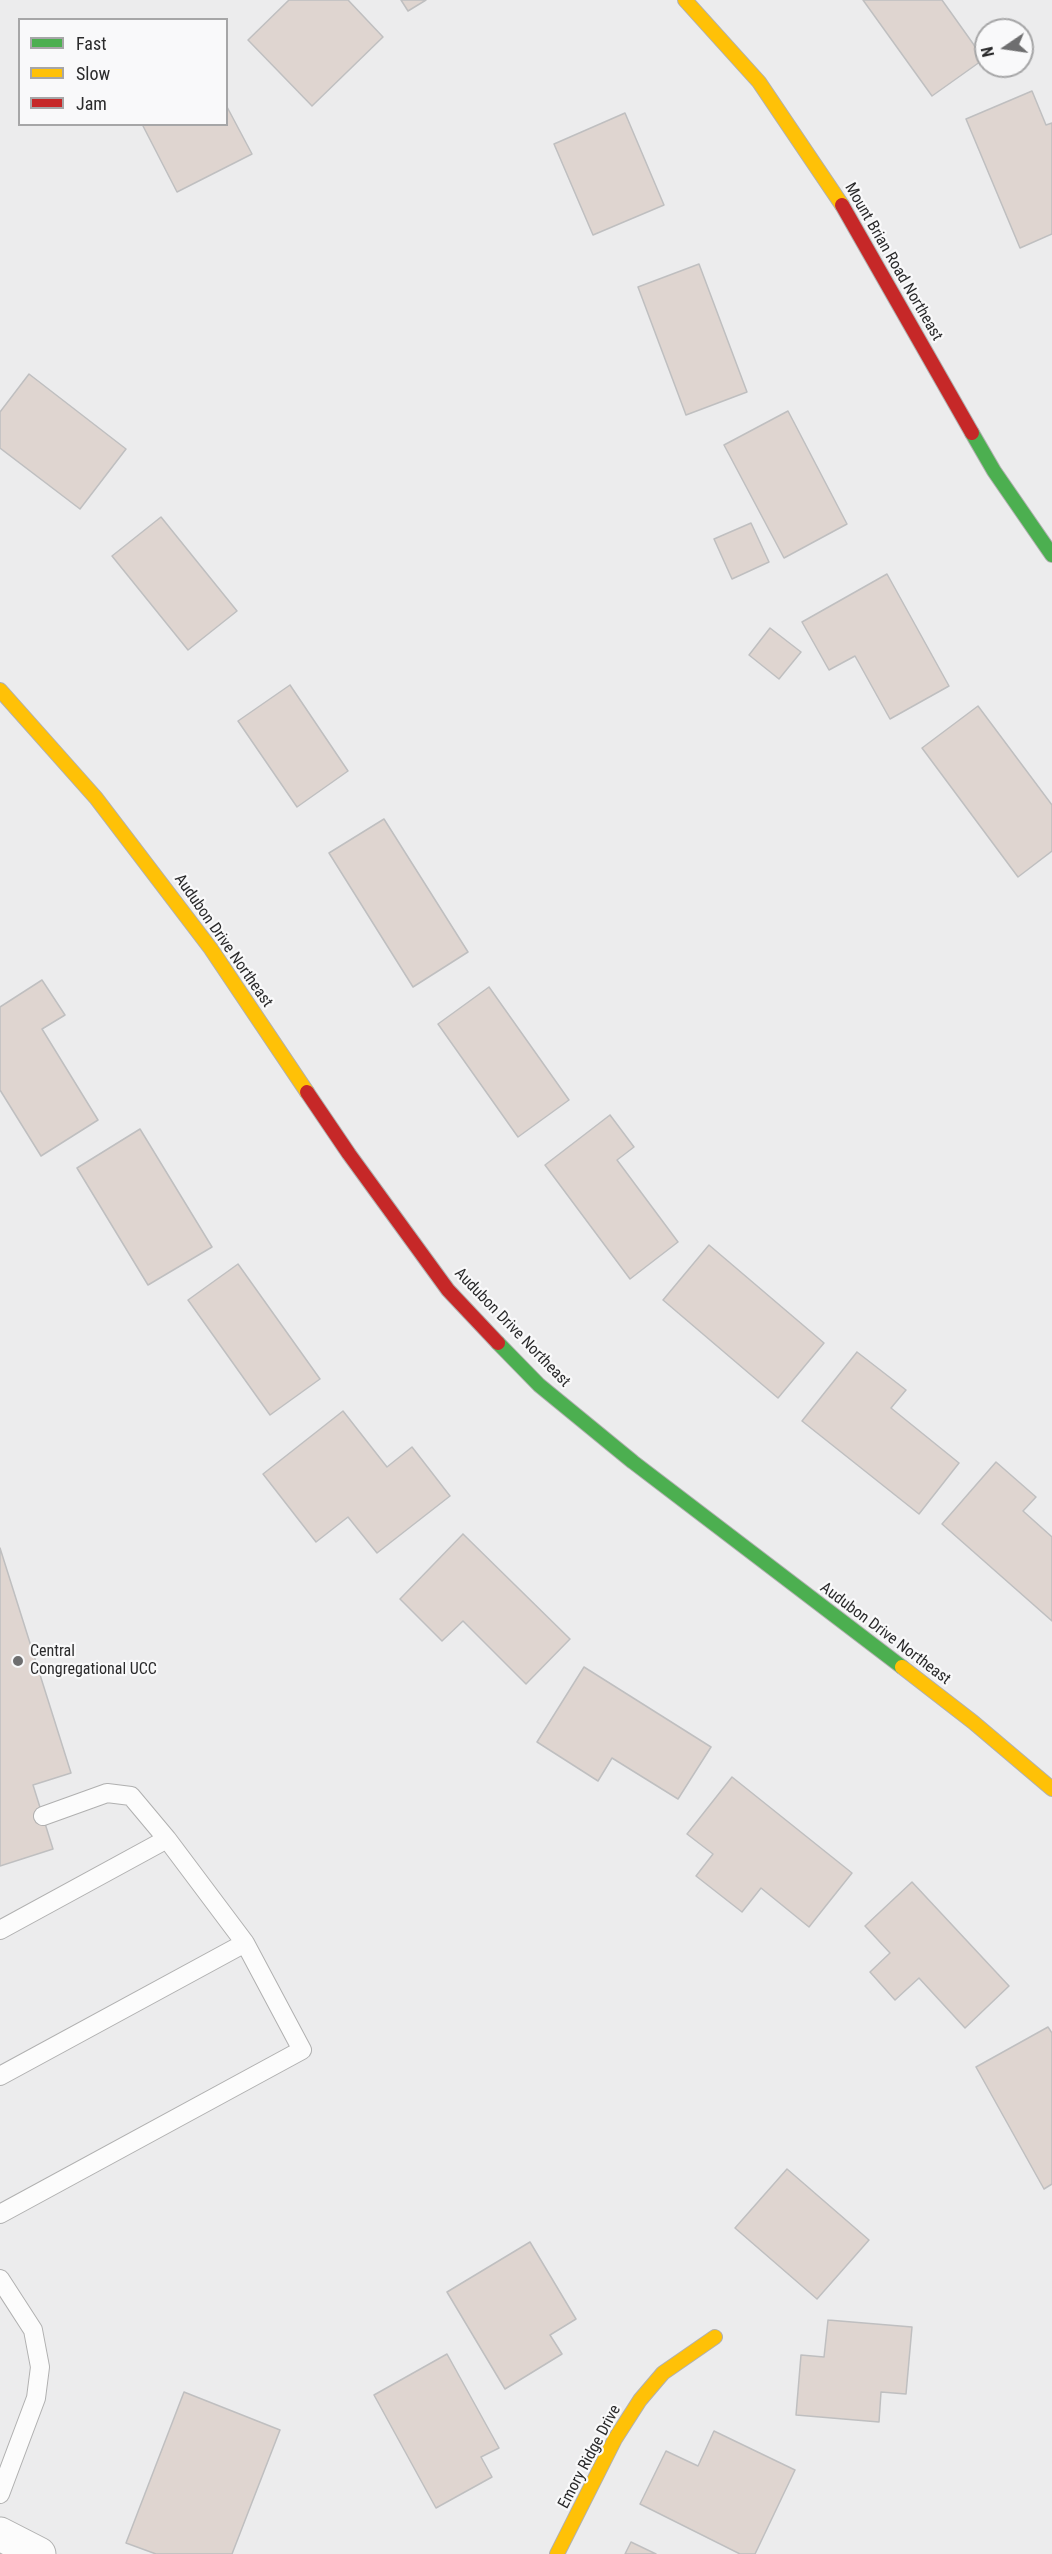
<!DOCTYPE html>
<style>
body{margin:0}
#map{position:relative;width:1052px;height:2554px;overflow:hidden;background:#ececed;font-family:"Roboto Condensed",sans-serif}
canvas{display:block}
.legend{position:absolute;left:18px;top:18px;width:210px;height:108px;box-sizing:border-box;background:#f9f9fa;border:2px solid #a6a6a7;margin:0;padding:8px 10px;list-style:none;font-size:18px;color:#2a2a2b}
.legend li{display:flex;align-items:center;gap:12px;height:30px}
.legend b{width:30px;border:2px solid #a6a6a7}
.north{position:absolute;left:974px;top:18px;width:60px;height:60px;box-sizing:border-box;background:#f9f9fa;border:2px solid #a6a6a7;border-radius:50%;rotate:257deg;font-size:16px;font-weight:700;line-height:24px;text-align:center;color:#2a2a2b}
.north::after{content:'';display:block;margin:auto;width:21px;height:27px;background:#6e6e6f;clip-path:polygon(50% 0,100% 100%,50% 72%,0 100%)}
</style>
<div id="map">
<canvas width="1052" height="2554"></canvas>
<ul class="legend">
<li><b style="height:8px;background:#4caf50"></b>Fast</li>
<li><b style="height:8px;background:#ffc107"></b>Slow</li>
<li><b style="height:8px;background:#c62828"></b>Jam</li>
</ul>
<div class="north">N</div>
</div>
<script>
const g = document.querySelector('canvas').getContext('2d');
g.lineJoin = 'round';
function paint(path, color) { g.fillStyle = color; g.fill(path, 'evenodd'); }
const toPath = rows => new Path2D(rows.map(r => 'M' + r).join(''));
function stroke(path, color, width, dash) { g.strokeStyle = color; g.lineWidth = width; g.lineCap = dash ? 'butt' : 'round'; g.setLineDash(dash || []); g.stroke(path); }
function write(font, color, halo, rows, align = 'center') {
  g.font = font + ' "Roboto Condensed",sans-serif'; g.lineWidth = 4.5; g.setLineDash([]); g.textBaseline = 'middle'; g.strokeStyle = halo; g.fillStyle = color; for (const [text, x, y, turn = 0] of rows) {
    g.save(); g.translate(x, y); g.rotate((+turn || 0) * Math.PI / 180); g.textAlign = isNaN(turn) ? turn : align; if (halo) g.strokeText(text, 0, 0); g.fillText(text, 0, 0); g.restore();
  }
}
const building = toPath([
 [289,0,348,0,383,37,312,106,248,40,289,0],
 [401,0,426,0,408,11,401,0],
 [863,0,942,0,984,59,932,96,863,0],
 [1032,91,1046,125,1052,123,1052,234,1020,248,966,119,1032,91],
 [226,105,252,154,177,192,142,124,226,124,226,105],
 [625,113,664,205,593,235,554,144,625,113],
 [699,264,747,392,686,415,638,287,699,264],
 [29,374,126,449,80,509,0,448,0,412,29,374],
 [788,411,847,524,784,558,724,445,788,411],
 [161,517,237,611,188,650,112,556,161,517],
 [751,523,769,562,732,579,714,539,751,523],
 [887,574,949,686,890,719,855,656,829,670,802,622,887,574],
 [770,628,801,652,779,679,749,655,770,628],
 [290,685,348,771,297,807,238,721,290,685],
 [978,706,1052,805,1052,851,1018,877,922,748,978,706],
 [384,819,468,952,413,987,329,853,384,819],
 [42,980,65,1015,42,1029,98,1120,41,1156,0,1090,0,1007,42,980],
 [489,987,569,1100,518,1137,438,1024,489,987],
 [610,1115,634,1147,617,1160,678,1242,630,1279,545,1165,610,1115],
 [140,1129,212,1247,148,1285,77,1168,140,1129],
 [709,1245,824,1343,778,1398,663,1300,709,1245],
 [238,1264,320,1379,270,1415,188,1300,238,1264],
 [857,1352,906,1390,891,1408,959,1463,919,1514,802,1421,857,1352],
 [343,1411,387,1467,412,1447,450,1496,377,1553,348,1517,316,1542,263,1474,343,1411],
 [996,1462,1036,1497,1023,1511,1052,1537,1052,1621,942,1524,996,1462],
 [463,1534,570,1639,526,1684,463,1621,442,1641,400,1599,463,1534],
 [0,1548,71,1773,33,1785,53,1849,0,1866,0,1548],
 [584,1667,711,1747,678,1799,612,1758,598,1781,537,1742,584,1667],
 [732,1777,852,1873,809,1927,761,1888,742,1912,696,1876,713,1854,687,1834,732,1777],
 [912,1882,1009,1986,965,2028,919,1978,895,2000,870,1972,890,1953,865,1926,912,1882],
 [1048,2027,1052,2033,1052,2184,1044,2189,976,2067,1048,2027],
 [787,2169,869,2240,817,2299,735,2228,787,2169],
 [530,2242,576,2319,550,2335,562,2354,505,2389,447,2292,530,2242],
 [828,2320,912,2327,906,2394,881,2392,879,2422,796,2415,801,2355,824,2357,828,2320],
 [447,2354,499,2448,481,2457,492,2477,436,2508,374,2395,447,2354],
 [184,2392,280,2430,232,2554,156,2554,126,2543,184,2392],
 [714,2431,795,2470,755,2554,740,2554,640,2504,666,2451,698,2466,714,2431],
 [631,2542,656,2554,625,2554,631,2542]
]);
const lane = toPath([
 [43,1816,107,1793,131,1796,167,1839],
 [0,1930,167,1839,245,1943,0,2076],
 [0,2214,302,2050,245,1943],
 [0,2279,33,2330,40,2367,36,2398,0,2494]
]);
const street = toPath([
 [0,2534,39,2554]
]);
const fast = toPath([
 [972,433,994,471,1052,555],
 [498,1343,539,1385,633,1462,902,1667]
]);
const slow = toPath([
 [685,0,759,82,842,205],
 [0,690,96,798,211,949,307,1092],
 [902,1667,973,1722,1052,1789],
 [557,2554,615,2439,640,2400,663,2373,715,2337]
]);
const jam = toPath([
 [842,205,972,433],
 [307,1092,349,1154,448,1290,498,1343]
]);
const markers = [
 [18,1661,6,"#6e6e6f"]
];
const streetNames = [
 ["Mount Brian Road Northeast",893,262,60],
 ["Audubon Drive Northeast",223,941,55],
 ["Audubon Drive Northeast",512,1328,46],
 ["Audubon Drive Northeast",885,1634,37],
 ["Emory Ridge Drive",590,2457,-62]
];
const poiNames = [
 ["Central",30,1652],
 ["Congregational UCC",30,1670]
];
paint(building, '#dfd5d0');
stroke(building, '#bfbfc0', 1.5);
stroke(lane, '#b0b0b0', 20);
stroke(street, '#b0b0b0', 35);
stroke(fast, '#b0b0b0', 16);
stroke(slow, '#b0b0b0', 16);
stroke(jam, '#b0b0b0', 16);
stroke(lane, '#fcfcfc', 18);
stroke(street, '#fcfcfc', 33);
stroke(fast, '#4caf50', 14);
stroke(slow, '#ffc107', 14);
stroke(jam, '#c62828', 14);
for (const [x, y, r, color] of markers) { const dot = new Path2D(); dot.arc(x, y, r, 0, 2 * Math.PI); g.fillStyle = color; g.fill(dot); stroke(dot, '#f9f9fa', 2); }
write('16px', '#2a2a2b', '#f9f9fa', streetNames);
write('16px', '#2a2a2b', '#f9f9fa', poiNames, 'left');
</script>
